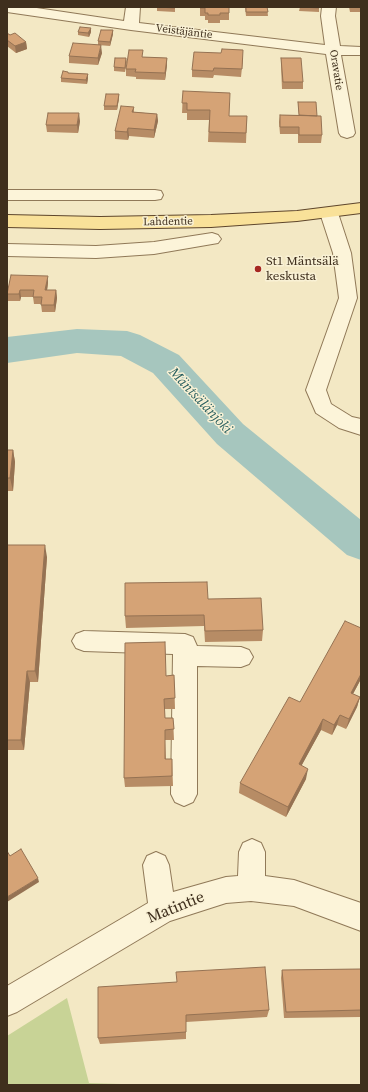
<!DOCTYPE html>
<meta charset="utf-8">
<style>
body{margin:0}
#map{position:relative;width:368px;height:1092px;overflow:hidden;background:#f3e8c4;font-family:"Source Serif 4",serif}
canvas{display:block}
.frame{position:absolute;inset:0;border:8px solid #3f2f1d;pointer-events:none}
</style>
<div id="map">
<canvas width="368" height="1092"></canvas>
<div class="frame"></div>
</div>
<script>
const g = document.querySelector('canvas').getContext('2d');
g.lineJoin = 'round';
function paint(path, color) { g.fillStyle = color; g.fill(path, 'evenodd'); }
const toPath = rows => new Path2D(rows.map(r => 'M' + r).join(''));
function stroke(path, color, width, dash) { g.strokeStyle = color; g.lineWidth = width; g.lineCap = dash ? 'butt' : 'round'; g.setLineDash(dash || []); g.stroke(path); }
function write(font, color, halo, rows, align = 'center') {
  g.font = font + ' "Source Serif 4",serif'; g.lineWidth = 3; g.setLineDash([]); g.textBaseline = 'middle'; g.strokeStyle = halo; g.fillStyle = color; for (const [text, x, y, turn = 0] of rows) {
    g.save(); g.translate(x, y); g.rotate((+turn || 0) * Math.PI / 180); g.textAlign = isNaN(turn) ? turn : align; if (halo) g.strokeText(text, 0, 0); g.fillText(text, 0, 0); g.restore();
  }
}
const green = toPath([
 [67,998,89,1083,153,1085,7,1085,7,1036]
]);
const river = toPath([
 [77,329,127,331,140,335,179,355,243,424,361,520,361,560,347,555,217,444,153,373,121,356,77,353,7,363,7,337,77,329]
]);
const minor = toPath([
 [7,7,30,7,124,21,126,7,140,7,139,23,325,45,321,16,322,7,336,7,335,16,340,46,361,47,361,55,341,55,355,133,353,136,347,138,341,136,339,133,326,54,131,30,7,12,7,7],
 [7,190,155,190,161,191,163,195,161,199,155,200,7,200,7,190],
 [329,208,335,209,338,213,351,253,357,298,326,390,331,404,352,417,361,419,361,435,339,428,316,413,306,390,339,298,333,253,320,213,323,209,329,208],
 [212,233,218,235,221,239,218,243,154,254,96,258,7,256,7,244,96,246,154,242,212,233],
 [84,631,185,634,193,637,197,646,241,647,249,650,253,657,249,664,241,667,197,666,197,794,193,802,184,806,175,802,171,794,173,654,84,651,76,648,72,641,76,634,84,631],
 [252,839,261,843,265,852,265,876,294,880,361,903,361,931,294,906,251,901,226,903,170,921,17,1012,7,1016,7,986,148,903,143,865,147,856,156,852,165,856,169,865,173,892,226,877,238,876,239,852,243,843,252,839]
]);
const major = toPath([
 [361,203,361,213,297,221,211,227,100,229,7,227,7,215,100,217,211,215,297,211,361,203]
]);
const wall = toPath([
 [157,7,175,7,175,12,157,11],
 [200,7,229,13,229,20,220,20,220,23,208,23,208,20,205,20,205,16,200,16],
 [245,7,267,7,268,16,246,16],
 [300,7,319,7,319,12,299,11],
 [349,7,361,7,361,12,350,12],
 [91,28,91,32,89,37,78,35,78,32],
 [113,30,113,34,110,46,98,45,98,41],
 [7,33,10,35,26,42,27,49,16,53,7,46],
 [102,53,98,65,69,63,69,56],
 [143,57,167,58,167,65,165,80,136,79,136,77,126,76,126,69],
 [126,58,127,62,125,72,114,71,114,67],
 [243,58,241,77,214,75,213,78,192,77,192,70],
 [281,58,303,82,303,89,282,89,281,65],
 [68,72,68,73,88,74,88,78,87,84,61,82,61,78],
 [183,91,229,116,247,116,246,143,208,142,209,120,187,120,187,113,182,113],
 [119,94,119,98,117,110,104,110,104,106],
 [298,102,317,116,322,135,321,143,298,143,298,134,280,134,279,122,280,115,299,115],
 [134,107,134,112,157,114,158,121,154,138,129,136,128,140,115,139,115,131],
 [80,121,78,133,47,132,46,125],
 [48,283,47,290,56,290,57,298,55,312,42,312,41,304,34,304,33,297,21,297,20,301,8,301,7,292],
 [7,450,13,450,15,462,13,491,7,491],
 [7,545,47,557,38,682,30,682,24,750,7,750],
 [208,599,263,630,262,641,205,642,204,626,126,628,125,616],
 [361,628,361,679,353,694,360,697,357,707,346,729,337,725,332,735,321,730,301,766,306,779,286,817,239,793,240,783,300,702],
 [174,675,175,709,164,709,165,718,173,718,174,740,165,740,166,759,172,759,173,786,125,787,124,778,166,676],
 [361,969,361,1017,284,1018,281,978,282,970],
 [98,987,269,1010,267,1017,186,1022,186,1039,100,1044,98,1038]
]);
const shadedWall = toPath([
 [91,28,91,32,89,37,88,33],
 [113,30,113,34,110,46,110,42],
 [26,42,27,49,16,53,15,46],
 [101,45,102,53,98,65,98,58],
 [167,58,167,65,165,80,165,73],
 [88,74,88,78,87,84,86,80],
 [119,94,119,98,117,110,117,106],
 [79,113,80,121,78,133,77,125],
 [157,114,158,121,154,138,154,130],
 [128,128,129,136,128,140,127,132],
 [48,276,48,283,46,298,45,290],
 [20,290,21,297,20,301,19,294],
 [56,290,57,298,55,312,54,305],
 [13,450,15,462,13,491,10,478],
 [45,545,47,557,38,682,35,671],
 [27,671,30,682,24,750,21,740],
 [361,674,361,679,348,703,351,693],
 [360,697,357,707,346,729,349,719],
 [340,715,337,725,332,735,334,725],
 [323,719,321,730,297,774,299,764],
 [308,769,306,779,286,817,288,807],
 [38,878,39,882,7,902,7,897]
]);
const building = toPath([
 [157,7,175,7,175,8,157,7],
 [200,7,229,7,229,13,220,13,220,15,208,15,208,13,205,13,205,8,200,8,200,7],
 [246,7,267,7,268,12,246,12,246,7],
 [300,7,319,7,319,8,300,7],
 [80,27,91,28,88,33,78,32,80,27],
 [101,30,113,30,110,42,98,41,101,30],
 [7,33,10,35,15,33,26,42,15,46,7,40,7,33],
 [73,43,101,45,98,58,69,56,73,43],
 [222,49,243,50,242,69,214,68,213,71,192,70,194,52,221,53,222,49],
 [129,50,143,50,142,57,167,58,165,73,135,72,136,69,126,69,129,50],
 [115,58,126,58,125,68,114,67,115,58],
 [281,58,301,58,303,82,283,82,281,58],
 [63,71,68,72,68,73,88,74,86,80,61,78,63,71],
 [183,91,230,93,229,116,247,116,246,133,209,132,210,110,187,110,187,103,182,103,183,91],
 [106,94,119,94,117,106,104,106,106,94],
 [298,102,316,102,317,116,299,115,298,102],
 [121,106,134,107,132,112,157,114,154,130,128,128,127,132,115,131,121,106],
 [48,113,79,113,77,125,46,125,48,113],
 [280,115,321,116,322,135,299,135,299,127,280,127,280,115],
 [11,275,48,276,45,290,56,290,54,305,41,305,42,297,33,297,34,290,20,290,19,294,7,294,11,275],
 [7,450,13,450,10,478,7,478,7,450],
 [7,545,45,545,35,671,27,671,21,740,7,740,7,545],
 [207,582,208,599,261,598,263,630,205,631,204,615,125,616,125,583,207,582],
 [345,621,361,628,361,674,351,693,360,697,349,719,340,715,334,725,323,719,299,764,308,769,288,807,240,783,289,697,300,702,345,621],
 [165,642,166,676,174,675,175,698,164,699,165,718,173,718,174,729,165,730,165,759,172,759,172,776,124,778,125,643,165,642],
 [21,849,38,878,7,897,7,851,10,856,21,849],
 [265,967,269,1010,186,1015,186,1032,98,1038,98,987,177,982,176,972,265,967],
 [361,969,361,1010,286,1012,282,970,361,969]
]);
const markers = [
 [258,269,4,"#a62721"]
];
const farStreetnames = [
 ["Veistäjäntie",184,32,7],
 ["Oravatie",336,70,81],
 ["Lahdentie",168,222,-1]
];
const poiNames = [
 ["St1 Mäntsälä",266,262],
 ["keskusta",266,277]
];
const waterNames = [
 ["Mäntsälänjoki",200,401,47]
];
const nearStreetnames = [
 ["Matintie",176,908,-22]
];
paint(green, '#c8d396');
paint(river, '#a6c6be');
stroke(minor, '#907958', 2);
stroke(major, '#5e462c', 2);
paint(minor, '#fcf4d9');
paint(major, '#f9e199');
paint(wall, '#b78c65');
paint(shadedWall, '#957253');
paint(building, '#d5a376');
stroke(building, '#957253', 1);
for (const [x, y, r, color] of markers) { const dot = new Path2D(); dot.arc(x, y, r, 0, 2 * Math.PI); g.fillStyle = color; g.fill(dot); stroke(dot, '#f9f1d5', 1.5); }
write('11px', '#3f2f1d', '#f9f1d5', farStreetnames);
write('13px', '#3f2f1d', '#f9f1d5', poiNames, 'left');
write('italic 14px', '#2b6060', '#f9f1d5', waterNames);
write('16px', '#3f2f1d', '#f9f1d5', nearStreetnames);
</script>
